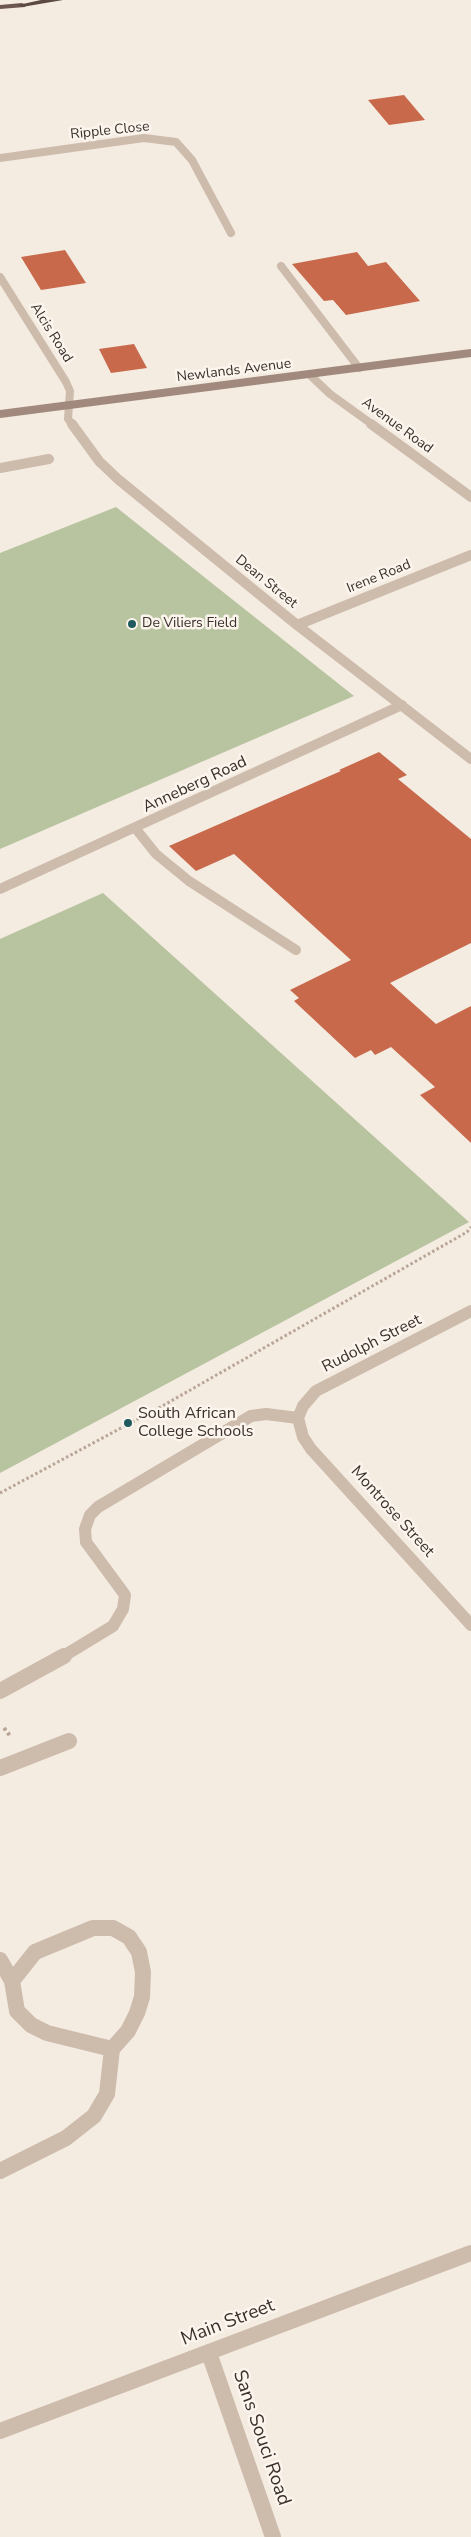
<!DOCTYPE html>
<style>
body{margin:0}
canvas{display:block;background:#f4ebe1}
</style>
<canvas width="471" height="2537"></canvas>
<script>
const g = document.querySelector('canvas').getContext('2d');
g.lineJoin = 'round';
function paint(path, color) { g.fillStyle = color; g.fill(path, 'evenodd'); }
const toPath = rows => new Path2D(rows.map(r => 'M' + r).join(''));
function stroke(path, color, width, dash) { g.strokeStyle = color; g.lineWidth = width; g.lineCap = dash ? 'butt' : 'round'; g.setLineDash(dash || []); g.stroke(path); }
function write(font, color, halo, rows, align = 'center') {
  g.font = font + ' "Nunito Sans",sans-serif'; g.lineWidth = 5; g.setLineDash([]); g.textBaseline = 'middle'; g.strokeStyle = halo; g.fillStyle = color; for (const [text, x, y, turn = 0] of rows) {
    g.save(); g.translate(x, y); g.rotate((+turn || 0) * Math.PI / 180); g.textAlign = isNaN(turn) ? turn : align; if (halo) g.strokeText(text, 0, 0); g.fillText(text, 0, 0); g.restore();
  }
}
const green = toPath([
 [116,507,354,696,0,849,0,553],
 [103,893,469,1222,0,1473,0,939]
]);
const building = toPath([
 [404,95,425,120,389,125,368,100],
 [65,250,86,283,41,290,21,257],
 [357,252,368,266,386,262,420,301,346,315,333,300,324,301,292,264],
 [134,344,147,368,111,373,99,349],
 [379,752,407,775,398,779,471,839,471,943,390,983,436,1024,471,1006,471,1143,420,1095,435,1087,391,1047,375,1055,371,1050,355,1058,294,1001,299,998,290,990,351,960,234,854,196,871,169,846,341,771,339,770]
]);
const pathFar1 = toPath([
 [0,1493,164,1405,467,1232,471,1227]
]);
const path = toPath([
 [4,1728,11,1737]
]);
const serviceFar3 = toPath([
 [281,266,359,368]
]);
const serviceFar2 = toPath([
 [0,468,49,459],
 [136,829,156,854,189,881,296,950]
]);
const serviceFar1 = toPath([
 [62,1657,113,1626,123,1609,125,1595,86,1542,85,1529,90,1515,98,1507,251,1416,266,1414,298,1418]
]);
const service = toPath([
 [0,1691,64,1656],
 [0,1768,69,1741],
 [93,1928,113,1928,129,1937,139,1952,143,1972,142,1997,137,2013,128,2031,112,2049,47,2033,31,2025,17,2011,12,1981,35,1952,93,1928],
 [0,1960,12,1981],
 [0,2171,66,2138,94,2116,107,2094,112,2049]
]);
const minorFar3 = toPath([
 [0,158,144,138,176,142,192,160,231,233],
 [0,277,66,382,70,391,68,419,73,425],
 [310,375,330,394,373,425]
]);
const minorFar2 = toPath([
 [72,424,99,461,119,480,297,625,471,759],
 [371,424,471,497],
 [297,625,471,555],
 [0,889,402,705]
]);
const minorFar1 = toPath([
 [471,1311,316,1391,303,1406,298,1418,303,1437,311,1449,471,1625]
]);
const minor = toPath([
 [209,2353,273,2537],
 [0,2431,471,2253]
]);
const secondary = toPath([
 [0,414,471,353]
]);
const trunk = toPath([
 [22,3,26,5,25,7,0,9,0,5,22,3]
]);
const motorway = toPath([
 [41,0,63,0,22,7,18,5,41,0]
]);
const markers = [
 [132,624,5,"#1f5a5e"],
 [128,1423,5,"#1f5a5e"]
];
const farStreetnames = [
 ["Ripple Close",110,131,-6],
 ["Alcis Road",51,333,58],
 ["Newlands Avenue",234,371,-7],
 ["Avenue Road",397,426,36],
 ["Irene Road",379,577,-22],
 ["Dean Street",266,582,39]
];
const farPoinames = [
 ["De Viliers Field",142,624]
];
const streetNames = [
 ["Anneberg Road",195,785,-25],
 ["Rudolph Street",372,1344,-27],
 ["Montrose Street",392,1512,48]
];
const poiNames = [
 ["South African",138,1414],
 ["College Schools",138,1432]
];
const nearStreetnames = [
 ["Main Street",228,2323,-21],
 ["Sans Souci Road",261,2438,71]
];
paint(green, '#b8c4a0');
paint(building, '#c8694b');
stroke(pathFar1, '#b9a596', 3, [2.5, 2.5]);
stroke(path, '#b9a596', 4, [3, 3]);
stroke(serviceFar3, '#cdbbac', 8);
stroke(serviceFar2, '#cdbbac', 10);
stroke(serviceFar1, '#cdbbac', 12);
stroke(service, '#cdbbac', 16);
stroke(minorFar3, '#cdbbac', 8);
stroke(minorFar2, '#cdbbac', 10);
stroke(minorFar1, '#cdbbac', 12);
stroke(minor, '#cdbbac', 16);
stroke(secondary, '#a18a7d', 8);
paint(trunk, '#6c584f');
paint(motorway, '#5c4a42');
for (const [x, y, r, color] of markers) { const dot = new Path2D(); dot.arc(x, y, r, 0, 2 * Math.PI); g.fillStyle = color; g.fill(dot); stroke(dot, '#fbf5ee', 2); }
write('14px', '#3b302b', '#fbf5ee', farStreetnames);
write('14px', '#3b302b', '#fbf5ee', farPoinames, 'left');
write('16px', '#3b302b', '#fbf5ee', streetNames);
write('16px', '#3b302b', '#fbf5ee', poiNames, 'left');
write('19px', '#3b302b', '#fbf5ee', nearStreetnames);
</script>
